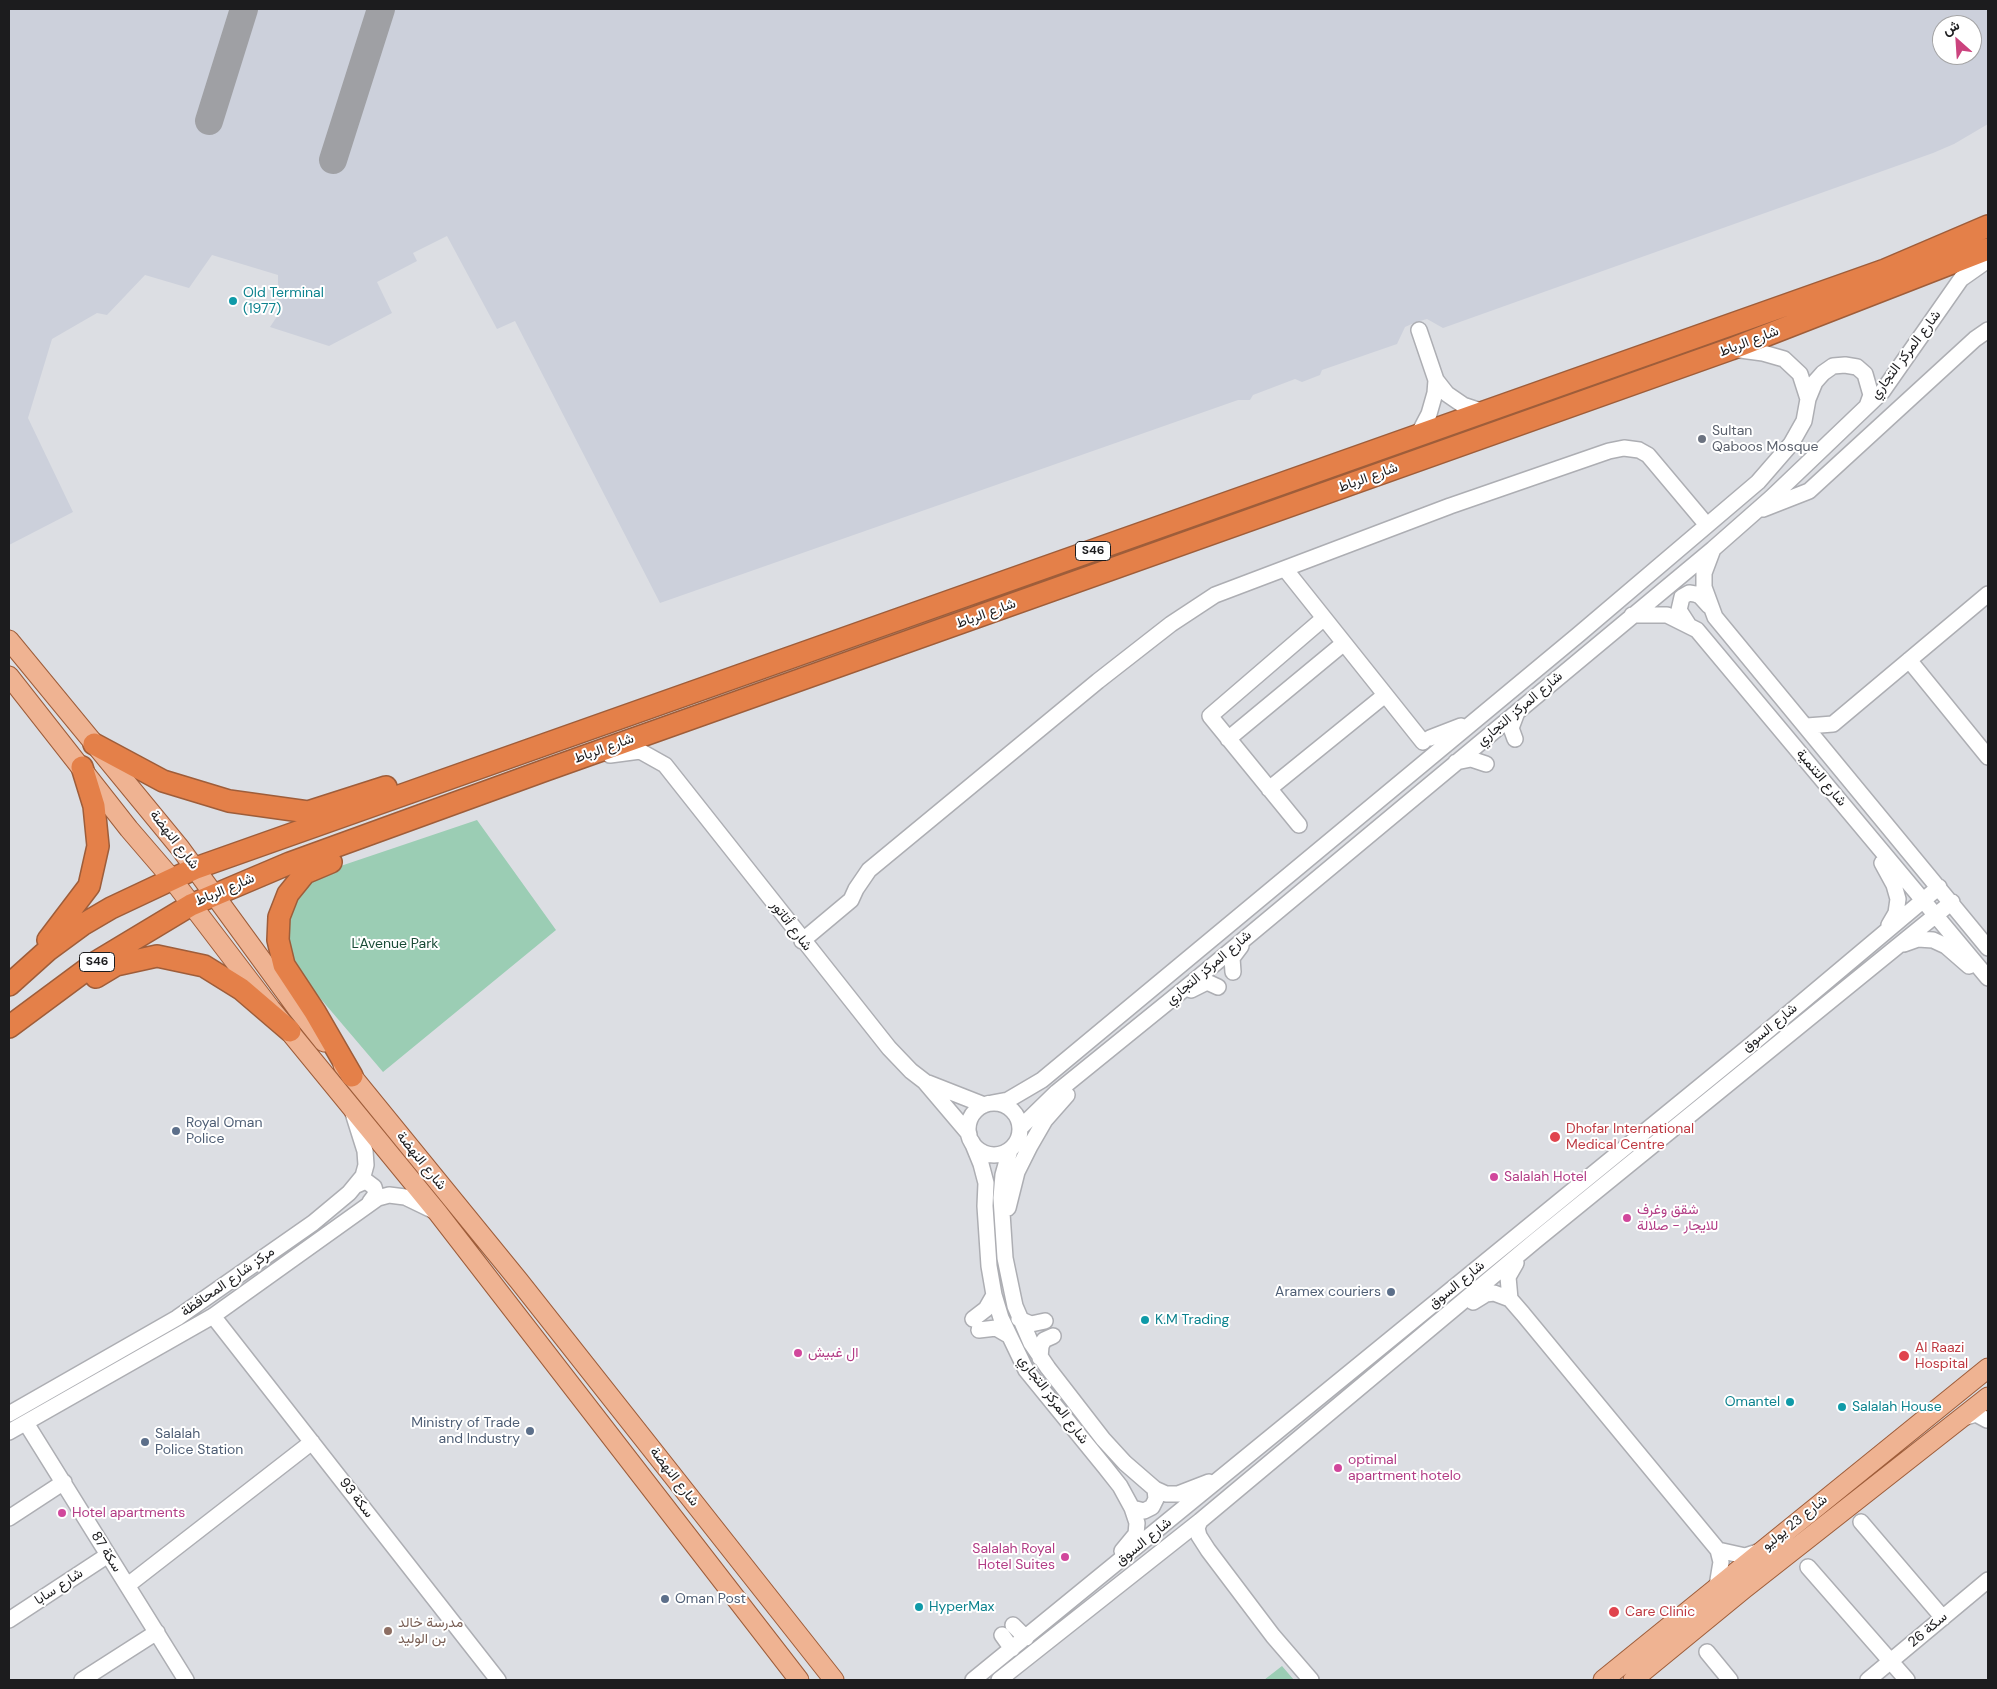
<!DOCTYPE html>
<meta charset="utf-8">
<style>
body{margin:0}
#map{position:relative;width:1997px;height:1689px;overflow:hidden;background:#dcdee3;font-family:"DM Sans",Vazirmatn,sans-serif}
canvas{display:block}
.frame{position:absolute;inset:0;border:10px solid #1c1c1e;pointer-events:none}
.north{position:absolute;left:1932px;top:15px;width:50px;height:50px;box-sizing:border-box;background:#fff;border:1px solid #a4a4a5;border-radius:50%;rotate:334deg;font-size:14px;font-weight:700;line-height:20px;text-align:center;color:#1c1c1e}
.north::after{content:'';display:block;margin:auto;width:18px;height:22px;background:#cb437e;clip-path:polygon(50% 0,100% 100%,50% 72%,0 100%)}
</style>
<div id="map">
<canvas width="1997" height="1689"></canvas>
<div class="frame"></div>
<div class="north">ش</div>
</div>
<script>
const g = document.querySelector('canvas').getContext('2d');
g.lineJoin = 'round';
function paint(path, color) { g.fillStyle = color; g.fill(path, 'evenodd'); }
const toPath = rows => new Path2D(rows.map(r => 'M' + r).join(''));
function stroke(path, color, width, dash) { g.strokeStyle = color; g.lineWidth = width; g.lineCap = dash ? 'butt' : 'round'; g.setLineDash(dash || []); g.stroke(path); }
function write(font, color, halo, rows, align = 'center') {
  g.font = font + ' "DM Sans",Vazirmatn,sans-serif'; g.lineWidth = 4; g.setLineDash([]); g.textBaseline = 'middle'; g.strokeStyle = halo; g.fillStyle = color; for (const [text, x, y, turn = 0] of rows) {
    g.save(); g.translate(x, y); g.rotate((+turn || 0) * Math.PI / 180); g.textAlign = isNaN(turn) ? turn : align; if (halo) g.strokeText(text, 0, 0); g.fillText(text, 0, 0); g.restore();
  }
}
const built = toPath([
 [9,9,1988,9,1988,124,1954,144,1933,153,1443,328,1427,319,1416,322,1405,327,1397,344,1322,370,1320,375,1302,382,1295,379,1253,395,1250,400,1238,400,660,603,515,321,497,329,447,236,413,253,417,261,377,282,392,313,329,346,270,327,278,315,278,275,212,255,189,288,145,275,107,315,97,313,52,339,28,418,73,512,9,545],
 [1942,25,1972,25,1972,55,1942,55]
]);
const green = toPath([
 [477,820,556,930,383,1072,280,951,283,907,311,876],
 [1282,1666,1294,1680,1264,1680]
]);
const taxiway = toPath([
 [209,121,244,9],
 [333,160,381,9]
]);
const minor = toPath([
 [1419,330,1436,380,1447,394,1463,405,1484,412],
 [1808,399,1815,382,1823,373,1833,366,1845,365,1857,367,1865,374,1871,395,1867,406],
 [1418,435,1429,414,1435,393,1436,380],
 [1763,509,1809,491,1975,339,1988,330],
 [1713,549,1704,573,1704,587,1715,617,1988,948],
 [1285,569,1423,742],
 [1632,615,1667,615,1697,630,1988,978],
 [1688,624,1679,610,1682,597,1689,593,1695,594,1700,596,1709,606],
 [1909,660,1988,757],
 [1807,726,1833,724,1988,594],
 [1430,738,1461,726],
 [1228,739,1344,643],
 [1515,739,1511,728,1517,712],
 [610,755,640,751,665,765,889,1048,911,1071,924,1081,969,1134],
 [1456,762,1471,759,1486,764],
 [1269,789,1385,695],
 [1299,825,1210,716,1324,618],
 [1882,863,1894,885,1898,899,1896,913,1889,925],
 [802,941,851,900,856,889,869,870,1098,681,1171,624,1215,595,1450,506,1609,451,1624,448,1639,450,1648,455,1706,524],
 [1904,944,1918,939,1933,940,1946,946,1969,966],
 [1233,972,1232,958,1241,946],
 [1191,990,1207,982,1218,987],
 [928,1083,984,1105],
 [992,1103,1008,1100,1042,1080,1578,635,1758,482,1791,444,1804,421,1808,399,1800,374,1784,359,1763,353,1733,349],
 '968 1129a26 26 0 1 1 52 0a26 26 0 1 1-52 0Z',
 [1020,1128,1057,1092,1194,981,1713,549,1771,498,1882,392,1961,279,1988,260],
 [972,1142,981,1164,986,1183,985,1206,989,1266,994,1295,1001,1318,1026,1370,1105,1467,1120,1486,1132,1508,1137,1523,1136,1534,1122,1551],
 [1010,1150,1003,1175,1001,1198,1005,1258,1015,1306,1031,1343,1048,1368,1103,1439,1125,1463,1155,1489,1166,1494,1178,1494,1209,1482],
 [357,1185,366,1181,374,1187,376,1194,370,1202],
 [1008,1208,1017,1172,1030,1146,1045,1120,1067,1095],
 [1510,1299,1508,1277,1516,1263],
 [1473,1302,1486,1294,1494,1293,1510,1299,1523,1314,1718,1550,1721,1562,1717,1586],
 [213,1316,498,1680],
 [973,1319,986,1309,994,1295],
 [1019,1319,1031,1324,1045,1321],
 [979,1330,996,1328,1008,1335],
 [1040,1358,1041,1346,1044,1340,1053,1336],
 [9,1414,177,1318,313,1223,349,1193,363,1176,366,1165,365,1151,353,1113],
 [1963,1418,1976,1414,1987,1420],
 [26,1423,186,1680],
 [9,1432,213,1316,378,1198,389,1195,405,1197,434,1211],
 [1132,1508,1144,1511,1152,1507,1156,1499,1155,1489],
 [9,1518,64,1482],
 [1200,1521,1197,1528,1199,1536,1208,1550,1273,1636,1311,1680],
 [1861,1522,1943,1618],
 [1718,1550,1745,1556,1760,1551],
 [1808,1567,1907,1680],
 [128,1585,312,1442],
 [9,1620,108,1555],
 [1013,1625,1026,1638],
 [1002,1635,1012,1649],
 [1707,1652,1730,1680],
 [82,1680,157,1632],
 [973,1680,1752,1044,1939,887],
 [999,1680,1200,1521,1535,1241,1952,902],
 [1868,1680,1988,1580]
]);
const major = toPath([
 [9,640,180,848,296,1007,324,1042],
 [9,676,129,829,172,879,271,1009,438,1213,799,1680],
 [343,1065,519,1281,834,1680],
 [1603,1680,1988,1368],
 [1633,1680,1744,1589,1988,1397]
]);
const highway = toPath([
 [94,744,163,781,229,801,308,812,386,787],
 [331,862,305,873,288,894,279,917,278,940,284,965,315,1012,352,1076],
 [48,940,89,886,98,846,94,806,82,767],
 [96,977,116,965,157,956,204,966,241,989,290,1031],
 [9,985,48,950,82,925,111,908,196,868,1885,270,1988,226],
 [9,1027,98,961,191,905,290,863,546,770,1731,349,1988,249]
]);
const markers = [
 [233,301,5,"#0f9aa8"],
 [1702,439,5,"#6b7280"],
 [176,1131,5,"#5c6f8a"],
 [1555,1137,6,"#e0444e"],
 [1494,1177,5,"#d1479c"],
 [1627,1218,5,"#d1479c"],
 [1391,1292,5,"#5c6f8a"],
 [1145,1320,5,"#0f9aa8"],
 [798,1353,5,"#d1479c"],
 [1904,1356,6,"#e0444e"],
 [1790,1402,5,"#0f9aa8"],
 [1842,1407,5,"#0f9aa8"],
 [530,1431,5,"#5c6f8a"],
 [145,1442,5,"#5c6f8a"],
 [1338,1468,5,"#d1479c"],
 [62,1513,5,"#d1479c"],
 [1065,1557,5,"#d1479c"],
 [665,1599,5,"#5c6f8a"],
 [919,1607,5,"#0f9aa8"],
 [1614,1612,6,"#e0444e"],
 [388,1631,5,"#8d6e63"]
];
const shields = [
 [1093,551,35],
 [97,962,35]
];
const shieldNames = [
 ["S46",1093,551],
 ["S46",97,962]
];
const cultureNames = [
 ["Old Terminal",243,293],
 ["(1977)",243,309],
 ["K.M Trading",1155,1320],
 ["Omantel",1780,1402,"right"],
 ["Salalah House",1852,1407],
 ["HyperMax",929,1607]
];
const streetNames = [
 ["شارع الرباط",1749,342,-21],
 ["شارع المركز التجاري",1906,355,-53],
 ["شارع الرباط",1368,478,-20],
 ["شارع الرباط",986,614,-20],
 ["شارع المركز التجاري",1520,709,-40],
 ["شارع الرباط",604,749,-20],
 ["شارع التنمية",1821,778,50],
 ["شارع النهضة",174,840,52],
 ["شارع الرباط",225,890,-23],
 ["شارع أتاتور",791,926,53],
 ["شارع المركز التجاري",1209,968,-40],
 ["شارع السوق",1770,1028,-40],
 ["شارع النهضة",421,1161,51],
 ["مركز شارع المحافظة",228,1282,-35],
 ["شارع السوق",1457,1285,-39],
 ["شارع المركز التجاري",1053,1400,53],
 ["شارع النهضة",674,1477,52],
 ["سكة 93",356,1498,52],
 ["شارع 23 يوليو",1795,1523,-39],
 ["شارع السوق",1144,1542,-39],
 ["سكة 87",106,1552,58],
 ["شارع سابا",59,1587,-33],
 ["سكة 26",1928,1630,-40]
];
const worshipNames = [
 ["Sultan",1712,431],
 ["Qaboos Mosque",1712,447]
];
const parkNames = [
 ["L'Avenue Park",395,944]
];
const serviceNames = [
 ["Royal Oman",186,1123],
 ["Police",186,1139],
 ["Aramex couriers",1381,1292,"right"],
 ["Ministry of Trade",520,1423,"right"],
 ["and Industry",520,1439,"right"],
 ["Salalah",155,1434],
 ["Police Station",155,1450],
 ["Oman Post",675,1599]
];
const healthNames = [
 ["Dhofar International",1566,1129],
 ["Medical Centre",1566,1145],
 ["Al Raazi",1915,1348],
 ["Hospital",1915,1364],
 ["Care Clinic",1625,1612]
];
const hotelNames = [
 ["Salalah Hotel",1504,1177],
 ["شقق وغرف",1637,1210],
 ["للايجار - صلالة",1637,1226],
 ["ال غبيش",808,1353],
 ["optimal",1348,1460],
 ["apartment hotelo",1348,1476],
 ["Hotel apartments",72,1513],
 ["Salalah Royal",1055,1549,"right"],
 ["Hotel Suites",1055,1565,"right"]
];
const educationNames = [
 ["مدرسة خالد",398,1623],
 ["بن الوليد",398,1639]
];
paint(built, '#ccd0db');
paint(green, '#9bcdb4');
stroke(taxiway, '#9fa0a4', 28);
stroke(minor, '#adaeb3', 18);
stroke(major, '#9e5d3a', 21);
stroke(highway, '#9e5d3a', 24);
stroke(minor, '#fff', 15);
stroke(major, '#efb392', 19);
stroke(highway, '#e48049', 21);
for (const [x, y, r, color] of markers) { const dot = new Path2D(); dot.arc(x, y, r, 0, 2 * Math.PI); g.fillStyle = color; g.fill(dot); stroke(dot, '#fff', 2); }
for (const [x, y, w] of shields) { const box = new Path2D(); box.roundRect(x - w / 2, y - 9.5, w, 19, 4); g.fillStyle = '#fff'; g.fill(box); stroke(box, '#1c1c1e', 1); }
write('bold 12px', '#1c1c1e', null, shieldNames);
write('14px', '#0d838f', '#fff', cultureNames, 'left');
write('14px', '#1c1c1e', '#fff', streetNames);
write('14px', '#5b616d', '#fff', worshipNames, 'left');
write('14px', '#1a4b36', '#fff', parkNames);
write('14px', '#4e5e75', '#fff', serviceNames, 'left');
write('14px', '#be3a42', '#fff', healthNames, 'left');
write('14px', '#b23c85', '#fff', hotelNames, 'left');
write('14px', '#785e54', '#fff', educationNames, 'left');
</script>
